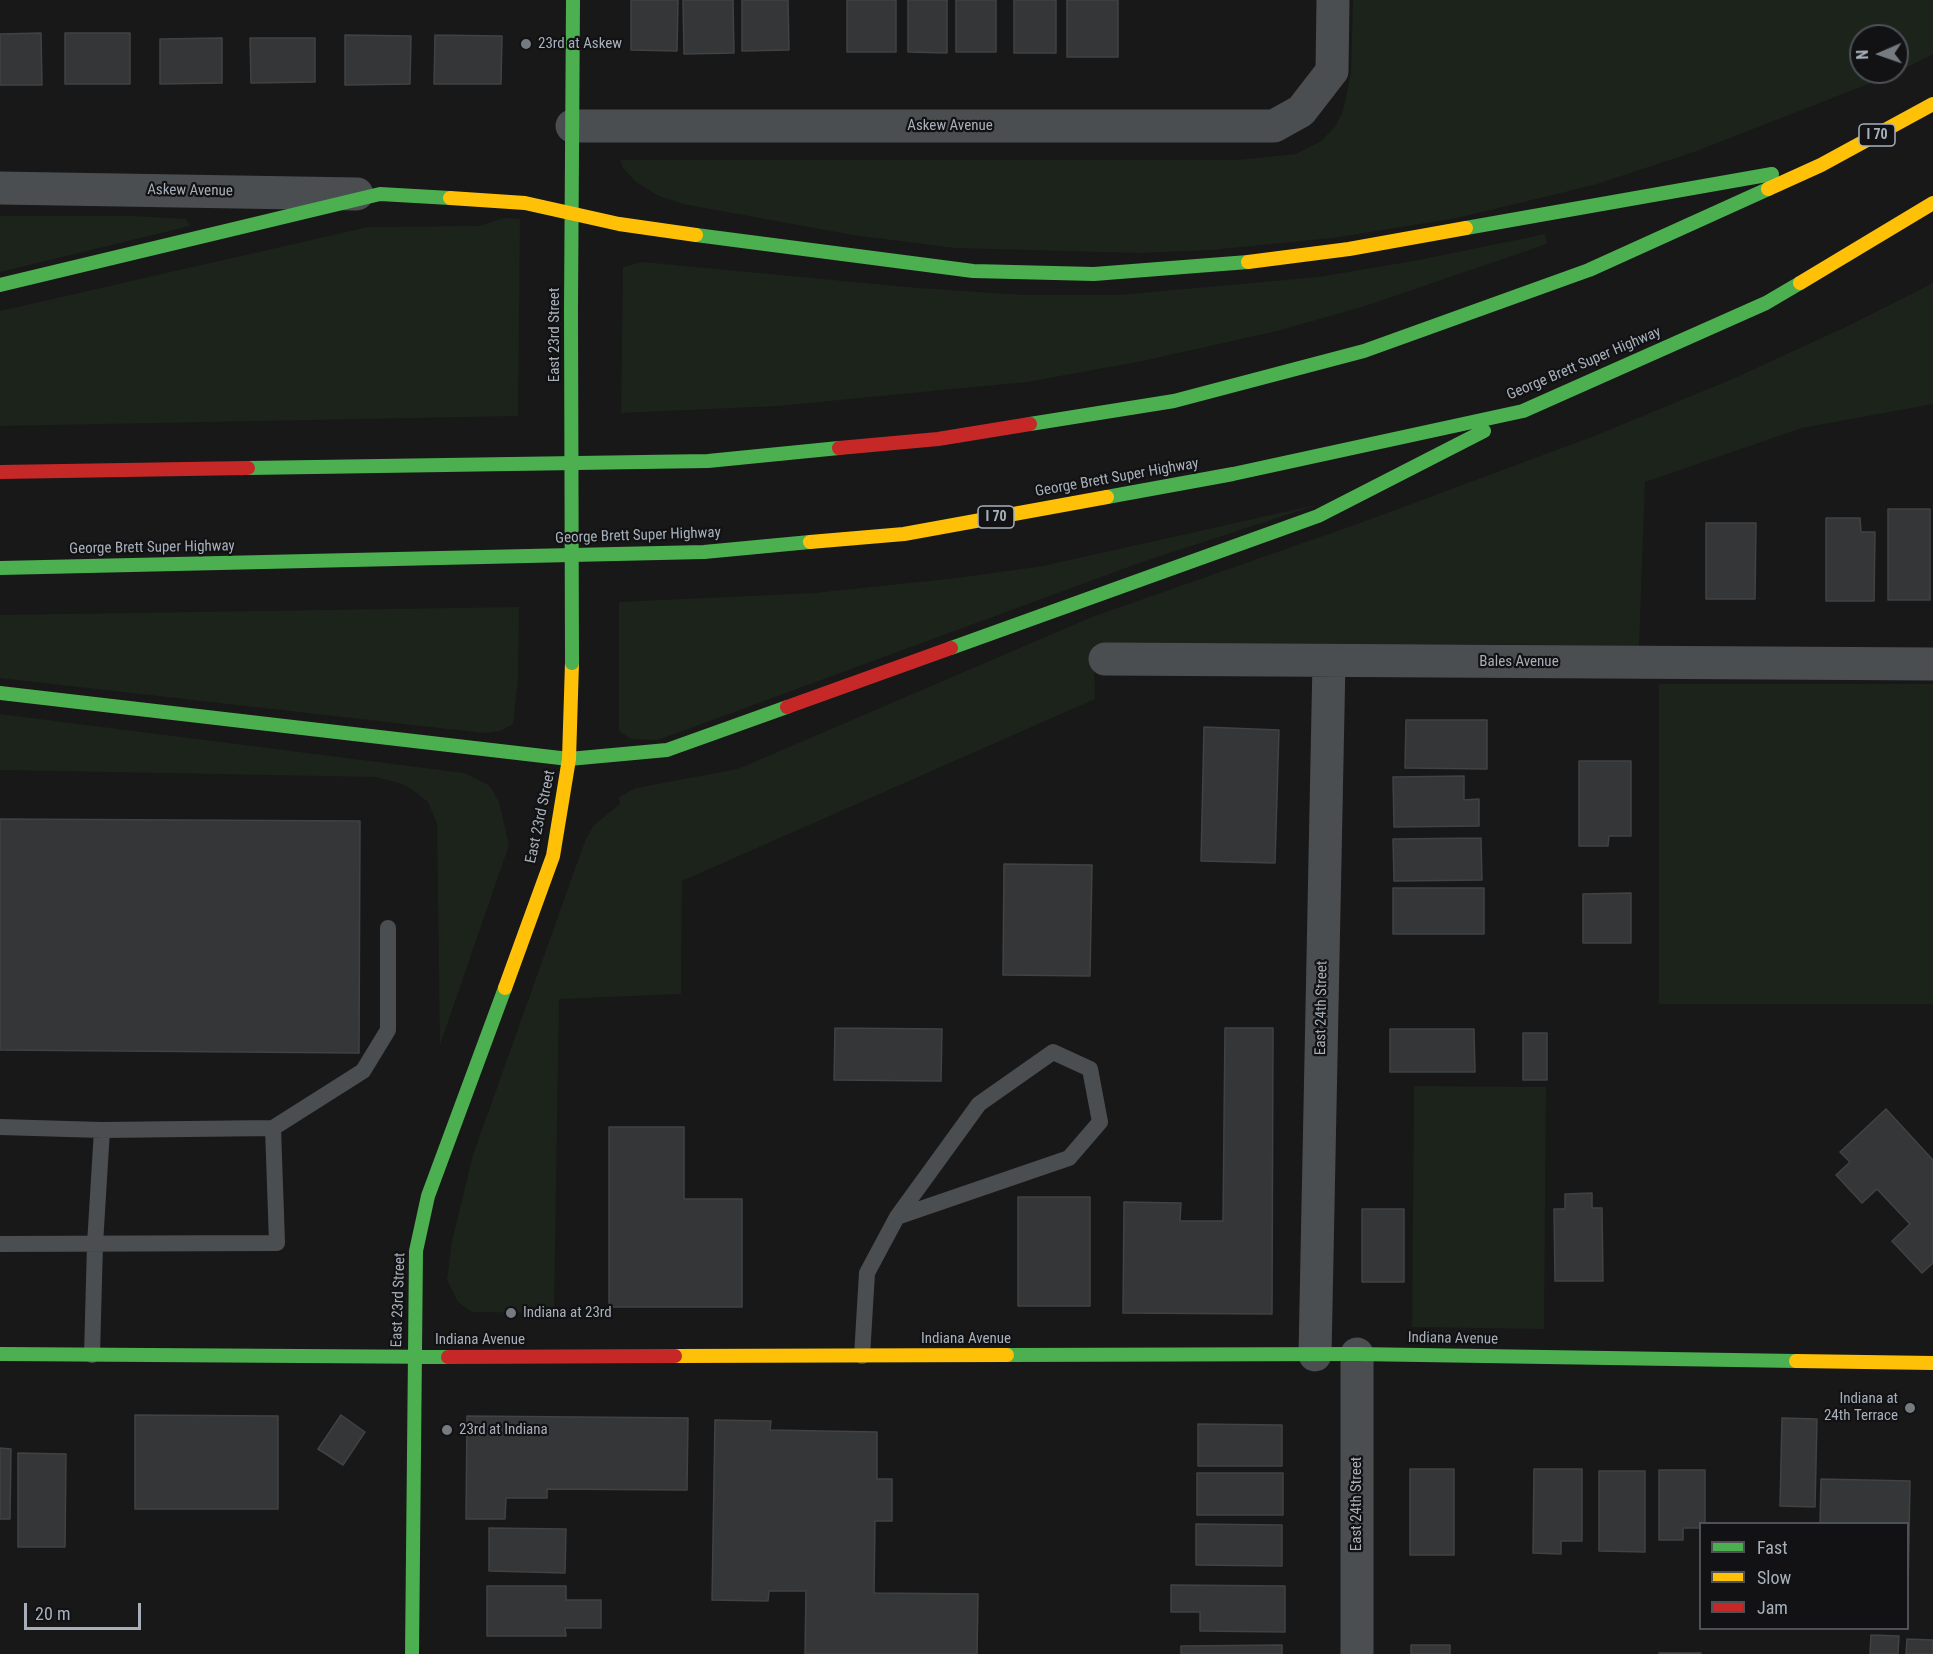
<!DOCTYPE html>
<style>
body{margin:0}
#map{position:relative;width:1933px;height:1654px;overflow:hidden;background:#181818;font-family:"Roboto Condensed",sans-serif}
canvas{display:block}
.legend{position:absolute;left:1699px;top:1522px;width:210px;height:108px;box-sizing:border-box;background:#121214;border:2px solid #4e5156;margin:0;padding:8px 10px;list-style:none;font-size:18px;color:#a7b0ba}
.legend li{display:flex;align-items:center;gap:12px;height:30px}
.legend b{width:30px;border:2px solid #4e5156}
.north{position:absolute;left:1849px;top:24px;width:60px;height:60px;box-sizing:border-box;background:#121214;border:2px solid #4e5156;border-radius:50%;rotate:268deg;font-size:16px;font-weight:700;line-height:24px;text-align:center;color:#a7b0ba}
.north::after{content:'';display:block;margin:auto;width:21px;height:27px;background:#757b81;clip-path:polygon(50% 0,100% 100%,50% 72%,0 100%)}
.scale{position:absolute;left:24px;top:1603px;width:117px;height:27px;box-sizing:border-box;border:3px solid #a7b0ba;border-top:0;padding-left:8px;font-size:18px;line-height:21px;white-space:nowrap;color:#a7b0ba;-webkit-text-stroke:4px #121214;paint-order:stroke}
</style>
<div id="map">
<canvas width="1933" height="1654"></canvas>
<ul class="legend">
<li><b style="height:8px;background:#4caf50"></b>Fast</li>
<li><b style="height:8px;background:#ffc107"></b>Slow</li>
<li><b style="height:8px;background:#c62828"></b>Jam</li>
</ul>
<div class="north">N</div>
<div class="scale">20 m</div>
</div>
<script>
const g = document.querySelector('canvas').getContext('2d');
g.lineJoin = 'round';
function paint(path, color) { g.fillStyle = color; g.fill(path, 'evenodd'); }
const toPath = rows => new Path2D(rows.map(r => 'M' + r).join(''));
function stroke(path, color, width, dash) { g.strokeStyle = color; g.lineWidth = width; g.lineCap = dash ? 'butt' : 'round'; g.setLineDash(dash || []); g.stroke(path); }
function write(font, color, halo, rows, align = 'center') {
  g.font = font + ' "Roboto Condensed",sans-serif'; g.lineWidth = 4.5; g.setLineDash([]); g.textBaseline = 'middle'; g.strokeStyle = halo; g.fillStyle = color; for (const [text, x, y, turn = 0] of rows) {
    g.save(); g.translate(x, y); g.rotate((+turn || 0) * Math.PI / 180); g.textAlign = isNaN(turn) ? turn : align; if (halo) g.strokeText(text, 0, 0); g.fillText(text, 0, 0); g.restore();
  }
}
const green = toPath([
 [1353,0,1933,0,1933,54,1894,74,1694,152,1594,185,1457,218,1333,238,1211,250,1140,253,955,248,853,235,683,204,659,196,636,182,623,168,620,160,1237,160,1296,154,1321,141,1335,127,1343,111,1351,72],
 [1861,36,1897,36,1897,72,1861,72],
 [0,216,131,216,186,219,190,226,0,272],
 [504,218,520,219,518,416,0,426,0,311,368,227,480,226],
 [1545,234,1547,244,1362,307,1277,331,1143,361,1027,382,922,392,778,406,621,413,623,267,642,262,918,288,1024,295,1118,295,1319,277,1419,260],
 [1933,283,1933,404,1802,428,1645,482,1639,646,1485,644,1114,649,1094,645,1095,699,682,881,681,994,559,999,554,1313,472,1312,458,1302,447,1280,452,1241,473,1155,585,841,594,825,620,804,619,797,636,788,738,769,1092,617,1360,523,1597,435,1737,377,1850,325],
 [1320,504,1142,562,658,740,631,739,619,731,619,602,814,593,957,578,1043,566],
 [519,607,518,680,513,724,500,731,483,733,0,678,0,615],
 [1659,684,1933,684,1933,1004,1659,1004],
 [0,714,464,773,490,786,499,802,509,845,440,1045,437,824,428,802,414,791,402,784,377,777,0,770],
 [1414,1086,1546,1087,1544,1329,1412,1327]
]);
const building = toPath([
 [631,0,678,0,677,51,631,50,631,0],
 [683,0,733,0,734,53,684,54,683,0],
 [742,0,788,0,789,50,742,51,742,0],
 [847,0,896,0,896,52,847,52,847,0],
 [908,0,947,0,947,53,908,52,908,0],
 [956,0,996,0,996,52,956,52,956,0],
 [1014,0,1056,0,1056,53,1014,53,1014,0],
 [1067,0,1118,0,1118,57,1067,57,1067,0],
 [41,33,42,85,0,85,0,34,41,33],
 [65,33,130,33,130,84,65,84,65,33],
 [345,35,411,36,410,84,345,85,345,35],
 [435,35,502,36,501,84,434,84,435,35],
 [222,38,222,83,160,84,160,39,222,38],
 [250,38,315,38,315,82,251,83,250,38],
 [1888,509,1930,509,1930,600,1888,600,1888,509],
 [1826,518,1860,518,1861,532,1875,532,1874,601,1826,601,1826,518],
 [1706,523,1756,523,1755,599,1706,599,1706,523],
 [1406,720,1487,720,1487,769,1405,768,1406,720],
 [1204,727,1279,730,1275,863,1201,861,1204,727],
 [1579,761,1631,761,1631,836,1609,836,1608,846,1579,846,1579,761],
 [1464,776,1464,800,1479,799,1479,826,1394,827,1393,777,1464,776],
 [0,819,360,821,359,1053,0,1050,0,819],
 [1481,838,1482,880,1394,881,1393,839,1481,838],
 [1004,864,1092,865,1090,976,1003,975,1004,864],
 [1393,888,1484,888,1484,934,1393,934,1393,888],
 [1631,893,1631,943,1583,943,1583,894,1631,893],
 [835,1028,942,1029,941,1081,834,1080,835,1028],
 [1225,1028,1273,1028,1272,1314,1123,1313,1124,1202,1181,1203,1180,1221,1223,1221,1225,1028],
 [1390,1029,1474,1029,1475,1072,1390,1072,1390,1029],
 [1523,1033,1547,1033,1547,1080,1523,1080,1523,1033],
 [1886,1109,1933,1160,1933,1263,1922,1273,1892,1241,1910,1224,1877,1189,1862,1203,1836,1175,1850,1162,1840,1152,1886,1109],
 [609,1127,684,1127,684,1199,742,1199,742,1307,609,1307,609,1127],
 [1592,1193,1592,1208,1602,1208,1603,1281,1555,1281,1554,1209,1565,1209,1565,1194,1592,1193],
 [1018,1197,1090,1197,1090,1306,1018,1306,1018,1197],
 [1362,1209,1404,1209,1404,1282,1362,1282,1362,1209],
 [135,1415,278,1416,278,1509,135,1509,135,1415],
 [341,1415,365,1432,343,1465,318,1449,341,1415],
 [467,1416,688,1418,687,1490,547,1489,547,1498,506,1498,505,1519,466,1519,467,1416],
 [1782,1418,1817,1419,1815,1507,1780,1506,1782,1418],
 [715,1420,771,1421,770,1430,877,1432,877,1479,892,1479,892,1521,875,1521,874,1593,978,1594,977,1654,805,1654,806,1591,769,1591,768,1601,712,1600,715,1420],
 [1198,1424,1282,1425,1282,1466,1198,1466,1198,1424],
 [0,1448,11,1449,10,1519,0,1519,0,1448],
 [18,1453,66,1454,65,1547,18,1547,18,1453],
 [1410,1469,1454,1469,1454,1555,1410,1555,1410,1469],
 [1534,1469,1582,1469,1582,1541,1561,1541,1561,1554,1533,1553,1534,1469],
 [1659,1470,1705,1470,1705,1524,1700,1524,1700,1528,1683,1528,1683,1540,1659,1540,1659,1470],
 [1599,1471,1645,1471,1645,1552,1599,1551,1599,1471],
 [1197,1473,1283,1473,1283,1515,1197,1515,1197,1473],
 [1821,1479,1910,1481,1908,1593,1908,1524,1820,1524,1821,1479],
 [1196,1524,1282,1525,1282,1566,1196,1565,1196,1524],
 [489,1528,566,1529,565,1573,489,1571,489,1528],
 [1171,1585,1285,1586,1285,1632,1200,1631,1200,1612,1171,1612,1171,1585],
 [487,1586,566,1586,566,1600,601,1600,601,1628,565,1628,566,1636,487,1636,487,1586],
 [1871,1635,1899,1636,1898,1654,1870,1654,1871,1635],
 [1907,1639,1933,1640,1933,1654,1906,1654,1907,1639],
 [1282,1645,1282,1654,1181,1654,1181,1646,1282,1645],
 [1411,1645,1450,1645,1450,1654,1411,1654,1411,1645],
 [1659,1653,1701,1653,1701,1654,1659,1654,1659,1653]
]);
const lane = toPath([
 [0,1127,102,1130,273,1128,277,1243,0,1244],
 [273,1128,363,1071,388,1030,388,928],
 [92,1355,95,1244,102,1130],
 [862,1356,867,1273,897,1217,979,1104,1053,1052,1090,1069,1100,1122,1069,1158,897,1217]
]);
const street = toPath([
 [572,126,1274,126,1301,111,1332,71,1333,0],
 [0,188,357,194],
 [1105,659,1933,664],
 [1315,1355,1329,661],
 [1357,1654,1357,1354]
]);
const fast = toPath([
 [1466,228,1772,174],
 [696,235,973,271,1094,274,1248,262],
 [0,285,380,194,450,198],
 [571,309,573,0],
 [1030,424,1174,401,1364,351,1589,270,1768,189],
 [248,468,708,461,839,448],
 [1107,497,1233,474,1523,411,1766,303,1800,283],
 [0,568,704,552,810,542],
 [951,648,1318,516,1484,431],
 [0,693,569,759,667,750,787,707],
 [0,1354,448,1357],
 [1007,1355,1357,1354,1796,1361],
 [412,1654,416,1251,428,1196,505,988]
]);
const slow = toPath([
 [1768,189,1821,165,1933,104],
 [450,198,525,203,619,224,696,235],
 [1248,262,1349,249,1466,228],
 [1800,283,1933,203],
 [810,542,904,534,1107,497],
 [505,988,553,856,569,759,572,663],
 [675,1356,1007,1355],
 [1796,1361,1933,1363]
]);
const jam = toPath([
 [839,448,938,439,1030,424],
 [0,472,248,468],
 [787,707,951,648],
 [448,1357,675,1356]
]);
const fastBridge = toPath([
 [571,309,572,663]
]);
const markers = [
 [526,44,6,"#757b81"],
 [511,1313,6,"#757b81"],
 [1910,1408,6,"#757b81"],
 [447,1430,6,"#757b81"]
];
const shields = [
 [1877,135,36],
 [996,517,36]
];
const shieldNames = [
 ["I 70",1877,135],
 ["I 70",996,517]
];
const poiNames = [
 ["23rd at Askew",538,44],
 ["Indiana at 23rd",523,1313],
 ["Indiana at",1898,1399,"right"],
 ["24th Terrace",1898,1416,"right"],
 ["23rd at Indiana",459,1430]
];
const streetNames = [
 ["Askew Avenue",950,126],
 ["Askew Avenue",190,191,1],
 ["East 23rd Street",555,335,-90],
 ["George Brett Super Highway",1584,364,-23],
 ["George Brett Super Highway",1117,478,-10],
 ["George Brett Super Highway",638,536,-2],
 ["George Brett Super Highway",152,548,-1],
 ["Bales Avenue",1519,662],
 ["East 23rd Street",541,817,-78],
 ["East 24th Street",1322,1008,-89],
 ["East 23rd Street",399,1300,-88],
 ["Indiana Avenue",966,1339],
 ["Indiana Avenue",1453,1339,1],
 ["Indiana Avenue",480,1340],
 ["East 24th Street",1357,1504,-90]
];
paint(green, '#1b231b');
paint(building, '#353637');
stroke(building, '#404244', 1.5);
stroke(lane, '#4b4e51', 16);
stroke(street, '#4b4e51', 33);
stroke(fast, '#4caf50', 14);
stroke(slow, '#ffc107', 14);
stroke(jam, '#c62828', 14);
stroke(fastBridge, '#4caf50', 14);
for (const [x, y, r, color] of markers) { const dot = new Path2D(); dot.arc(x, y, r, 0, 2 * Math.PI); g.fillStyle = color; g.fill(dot); stroke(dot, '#121214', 2); }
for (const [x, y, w] of shields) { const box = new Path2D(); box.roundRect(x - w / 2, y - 11, w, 22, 4.5); g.fillStyle = '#121214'; g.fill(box); stroke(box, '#a7b0ba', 1.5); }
write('bold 14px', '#a7b0ba', null, shieldNames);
write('15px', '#a7b0ba', '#121214', poiNames, 'left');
write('15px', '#a7b0ba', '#121214', streetNames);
</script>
